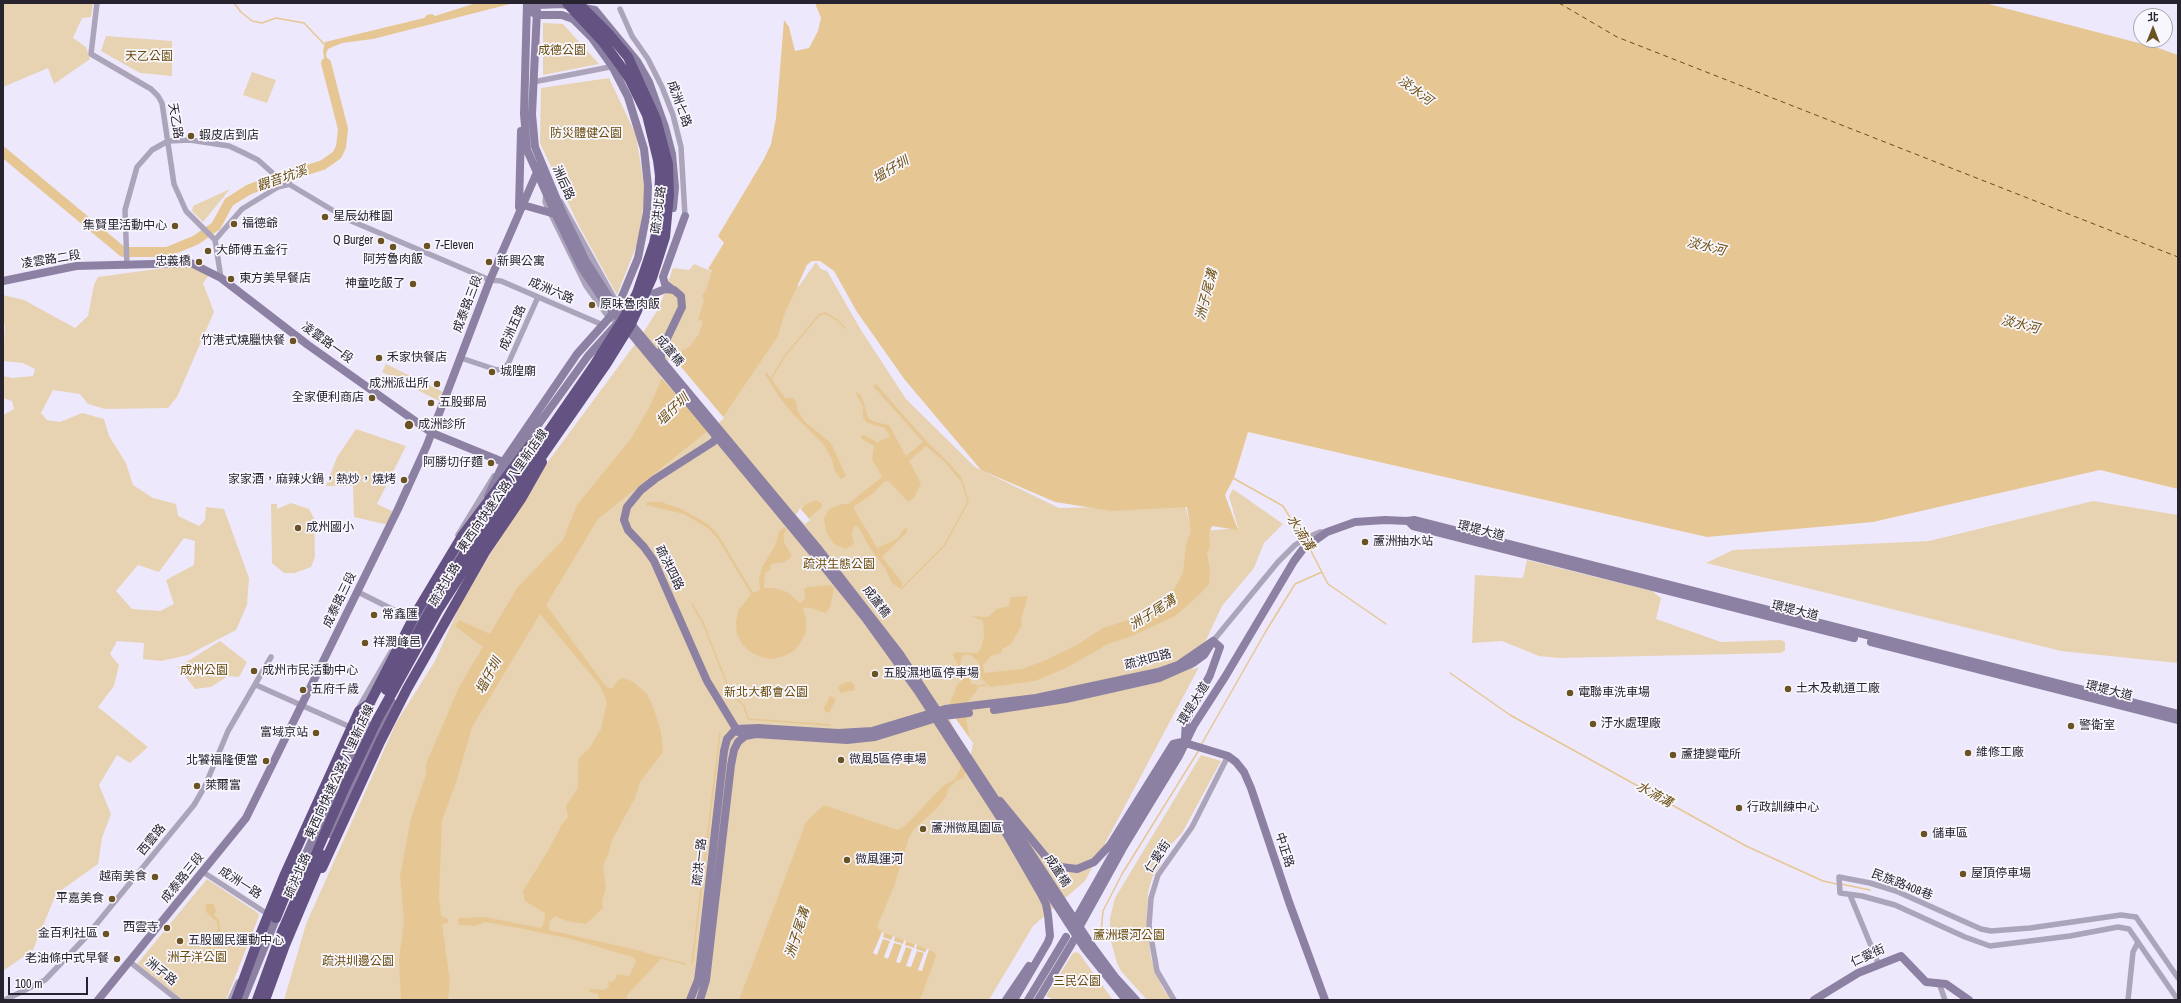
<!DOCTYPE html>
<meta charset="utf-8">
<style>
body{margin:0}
#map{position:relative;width:2181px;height:1003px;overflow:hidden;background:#eee8fc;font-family:"Archivo Narrow","Noto Sans TC",sans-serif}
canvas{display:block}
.frame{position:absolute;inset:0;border:4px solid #27232f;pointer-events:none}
.north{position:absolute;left:2133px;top:8px;width:40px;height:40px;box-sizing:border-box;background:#f9f7fe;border:1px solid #a5a2ab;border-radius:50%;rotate:0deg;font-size:11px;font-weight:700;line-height:16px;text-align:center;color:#27232f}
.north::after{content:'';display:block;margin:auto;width:14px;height:18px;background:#6b5223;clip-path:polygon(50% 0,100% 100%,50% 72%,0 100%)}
.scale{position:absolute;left:8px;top:977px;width:80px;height:18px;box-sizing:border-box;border:2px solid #27232f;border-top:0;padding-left:5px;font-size:12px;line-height:14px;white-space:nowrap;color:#27232f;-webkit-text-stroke:3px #f9f7fe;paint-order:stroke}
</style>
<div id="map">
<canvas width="2181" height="1003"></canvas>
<div class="frame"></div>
<div class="north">北</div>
<div class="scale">100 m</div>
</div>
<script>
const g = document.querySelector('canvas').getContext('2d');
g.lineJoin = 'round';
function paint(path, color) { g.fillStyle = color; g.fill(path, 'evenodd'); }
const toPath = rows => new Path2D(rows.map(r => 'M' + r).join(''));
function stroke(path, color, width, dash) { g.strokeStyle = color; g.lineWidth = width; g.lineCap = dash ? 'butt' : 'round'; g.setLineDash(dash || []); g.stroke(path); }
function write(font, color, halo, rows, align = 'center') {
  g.font = font + ' "Archivo Narrow","Noto Sans TC",sans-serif'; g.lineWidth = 3.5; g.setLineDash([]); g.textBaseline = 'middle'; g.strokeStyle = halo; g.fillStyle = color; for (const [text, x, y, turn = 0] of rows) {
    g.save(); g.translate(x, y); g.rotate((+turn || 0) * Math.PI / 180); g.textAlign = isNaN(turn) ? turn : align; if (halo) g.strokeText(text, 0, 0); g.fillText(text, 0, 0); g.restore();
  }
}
const green = toPath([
 [3,3,93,3,91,17,82,18,73,38,86,47,90,59,54,84,48,68,3,87],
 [543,23,563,24,599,64,543,75],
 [106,36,172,41,172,76,140,73,101,51],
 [252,72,276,80,267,103,243,95],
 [609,78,636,135,645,192,639,239,617,295,578,224,540,143,541,88],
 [230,189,203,222,192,211,193,206],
 [816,262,821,269,827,271,861,330,906,399,975,467,1059,508,1185,505,1192,532,1238,528,1229,496,1233,489,1283,524,1264,543,1254,568,1222,606,1192,670,1199,667,1085,881,1033,926,989,1000,284,1000,306,924,396,723,435,661,460,605,533,482,641,336,659,308,673,268,689,270,694,264,720,275,799,286],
 [186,265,209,275,203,283,214,312,177,397,168,408,105,409,88,404,80,394,53,390,41,413,47,420,60,422,82,413,104,419,109,436,126,463,133,485,153,498,176,504,178,516,199,526,205,520,206,507,224,509,249,578,247,605,236,630,188,655,161,661,143,659,144,643,117,641,110,654,119,665,114,686,98,707,148,747,130,763,117,755,99,785,111,814,102,838,98,864,56,894,33,950,3,971,3,415,14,409,12,401,3,398,3,376,12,378,33,376,35,369,23,363,3,361,5,325,3,325,3,295,24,300,75,328,88,316,94,285,98,277],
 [184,538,195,541,194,565,166,580,174,604,160,611,132,609,116,591,138,565,159,572],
 [386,364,443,392,439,401,382,372],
 [356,429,406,446,377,504,392,511,389,525,354,517,353,486,326,486,337,457],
 [2093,501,2178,515,2178,663,2061,651,1706,563,1733,550,1929,541],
 [291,503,309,509,314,518,315,557,311,567,295,573,284,573,272,563,271,504,277,504,277,509],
 [1527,560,1652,591,1661,598,1656,619,1721,642,1781,640,1785,642,1785,650,1781,653,1558,658,1539,656,1502,641,1472,643,1475,575,1523,578],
 [220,641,247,662,239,677,228,676,211,687,195,689,178,667],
 [1201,755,1221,761,1182,833,1164,852,1161,864,1152,878,1148,893,1147,925,1151,958,1162,987,1171,1000,1147,1000,1121,971,1117,963,1110,938,1110,918,1115,898],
 [207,879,258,913,259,916,226,1000,182,1000,137,964],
 [1076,952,1079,953,1113,1000,1054,1000,1046,996,1073,953]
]);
const water = toPath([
 [476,3,514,3,373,39,342,43,328,49,326,54,330,73,327,76,323,51,325,42,424,18,427,15,432,14,435,16],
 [815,3,1985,3,2158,48,2178,55,2178,489,2100,470,1873,522,1707,537,1248,432,1234,478,1225,495,1238,530,1212,526,1209,534,1210,547,1207,552,1210,571,1209,584,1200,594,1175,616,1132,636,1108,644,1066,668,1035,681,990,687,981,678,980,665,976,659,970,655,963,655,961,659,960,669,953,655,955,652,977,653,980,650,984,638,983,621,971,616,988,617,997,609,1009,606,1011,597,1028,596,1021,619,1022,625,1015,637,1011,644,1002,649,1001,653,991,656,983,665,984,673,1022,669,1046,660,1075,646,1103,628,1143,615,1169,599,1183,573,1186,544,1191,532,1187,507,1112,511,1055,502,981,470,905,380,857,312,834,271,820,261,812,261,807,265,784,315,778,336,721,420,598,519,546,605,604,684,609,688,613,688,617,681,622,678,632,681,647,694,654,709,661,732,663,752,640,782,635,798,612,840,609,852,603,866,606,888,602,901,603,908,586,924,567,921,555,916,550,921,549,930,641,951,659,957,660,960,627,995,627,1000,599,1000,598,994,590,992,589,989,605,990,609,987,608,982,613,981,617,977,616,974,629,976,636,962,633,957,571,939,519,928,485,922,475,926,459,925,458,921,459,918,485,917,541,928,545,920,545,913,525,901,523,891,548,851,561,826,568,817,566,806,578,788,578,766,579,758,590,747,601,729,607,702,599,684,540,614,472,727,456,783,442,820,439,896,441,916,448,919,448,923,442,924,450,982,448,1000,401,1000,399,960,404,920,400,876,411,818,426,775,426,764,459,687,483,647,455,626,459,620,490,634,517,588,563,540,577,505,630,440,650,406,671,357,690,346,699,334,703,321,698,320,704,301,702,295,706,290,712,271,708,269,724,243,718,236,764,159,771,144,776,118,784,20,789,27,795,51,809,48,818,31,821,18],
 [766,372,785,398,793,398,796,401,797,410,805,422,831,443,846,476,841,479,835,471,832,460,824,445,793,414,780,398,765,374],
 [876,384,928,443,948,462,962,478,963,484,945,462,926,446,909,461,921,483,914,498,908,502,889,481,885,481,871,495,853,507,877,548,897,539,904,529,907,528,907,532,882,557,902,582,901,589,892,583,886,570,872,551,858,527,854,526,852,534,854,544,846,549,834,544,826,532,824,519,829,509,842,504,848,504,882,477,872,459,874,446,862,439,861,436,864,435,877,442,890,437,885,428,867,423,863,417,863,407,856,394,857,392,862,397,868,418,875,422,889,425,906,456,923,442,873,386],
 [816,500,822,504,821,508,804,522,797,515,806,504],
 [648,502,661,502,679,508,708,524,719,536,753,593,760,590,759,580,762,567,775,546,779,532,784,527,787,530,784,533,784,542,792,556,785,562,771,564,770,570,765,573,764,588,775,588,787,592,800,603,805,599,804,589,807,587,830,585,834,588,830,607,826,613,810,608,803,608,806,619,806,631,801,642,794,651,784,656,772,659,761,657,750,652,742,644,737,634,736,622,738,611,751,594,718,539,709,529,684,514,646,505],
 [962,676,969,677,972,685,976,684,978,689,966,704,965,711,971,749,964,778,956,781,948,789,946,797,937,808,915,828,910,835,894,886,877,927,882,932,934,952,936,956,934,962,920,1000,739,1000,806,822,824,805,898,830,907,824,943,786,955,779,960,769,960,736,953,721,950,703,957,685,962,680],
 [847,682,851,682,854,684,855,690,841,693,838,688,840,685],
 [830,696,836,699,829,713,825,711,824,708],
 [206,904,213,904,216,911,214,915,219,920,221,937,215,936,212,939,211,950,209,949,211,936,218,929,217,922,206,912]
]);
const pier = toPath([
 [671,355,724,418,709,432,660,376],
 [800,508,810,520,805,524,796,515],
 [949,709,973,743,968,770,958,736,951,722],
 [882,932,884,933,883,937,891,940,893,936,895,937,894,941,903,944,904,940,906,941,905,945,914,948,915,944,917,945,916,949,925,952,927,949,929,949,922,971,918,970,924,953,917,951,911,967,906,966,912,949,906,947,900,963,896,962,902,945,894,943,888,959,884,957,890,941,883,939,877,955,873,953]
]);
const stream = toPath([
 [234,3,241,12,252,21,262,23,276,18,304,23,324,44],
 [771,379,784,357,819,315,825,313,837,320,845,328],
 [1233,478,1283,506,1303,538],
 [1309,547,1328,584,1386,624],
 [901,589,944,546,968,502,963,484],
 [692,604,703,623,730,692,744,706,748,719,830,725],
 [1450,673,1510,715,1746,846,1823,881,1837,884],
 [975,687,989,684],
 [1201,745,1266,631,1295,584,1322,572],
 [1841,884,1870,890],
 [1101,932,1103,911,1122,874,1199,750],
 [659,957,685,964],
 [692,964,720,733]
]);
const river = toPath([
 [3,152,123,252,167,252,196,240,216,226,229,202,248,190,268,182,323,165,337,155,341,147,343,129,326,63]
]);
const ferry = toPath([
 [1559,3,1617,37,2178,257]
]);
const street = toPath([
 [97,3,91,54,151,89,158,96,162,103,174,184,186,211,215,240],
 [620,9,632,36,648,59,662,87,673,115,681,147,685,216],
 [533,82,615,66],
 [546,194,545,202,586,286,606,314,618,323],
 [561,202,617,303],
 [215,240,242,209,278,187,290,184],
 [215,240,221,278],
 [127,266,125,210,137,167,152,150,168,141,190,140,229,146,242,152,258,160,277,177,349,220,490,280,501,281,603,325],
 [461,358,497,370,503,369,508,364,538,297],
 [458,535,494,476],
 [358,592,410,618],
 [1213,641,1278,562,1295,545,1306,538,1320,532,1327,532],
 [256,685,348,726],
 [358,709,391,652],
 [203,872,266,913],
 [1850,895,1879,965],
 [130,962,178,1000],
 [1939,983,1945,1000],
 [5,1000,45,980,85,938,194,805,205,786,228,731,271,657],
 [230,1000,238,982],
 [1174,1000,1157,971,1149,926,1151,898,1158,875,1192,827,1228,756],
 [2128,1000,2133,952,2138,942],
 [2178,1000,2129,929,2118,927,2070,936,1990,946,1965,937,1895,905,1862,896,1840,893,1839,877,1870,883,1896,891,1981,929,1991,931,2030,928,2121,915,2136,917,2178,978]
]);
const secondary = toPath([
 [527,3,524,114,527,150,557,217],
 [527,9,538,5,561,4,595,10,637,61,649,82,665,127,672,154,675,187,673,208],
 [537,11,532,114,535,147,563,214],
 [523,205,555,214],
 [519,207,521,131],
 [3,281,76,266,191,263,221,278,308,345,432,433,508,464],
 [673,290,665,284,663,277,685,216],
 [640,304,655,293,665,289,674,290,681,296,682,307,661,351,661,364],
 [716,432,717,437,713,442,655,479,641,490,627,507,624,520,628,530,644,547,654,561,707,681,738,732],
 [506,474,509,465,588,356,616,325],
 [488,496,506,458,577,354,610,317,621,299,638,258,647,212,648,186,644,149,628,97,612,66,592,38,573,19,562,15,537,15,527,9],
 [1408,521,1413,526,1854,638],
 [442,578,478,520],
 [408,639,434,592],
 [1871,642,2178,720],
 [994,710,1066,699,1159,678,1193,663,1204,655,1211,644],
 [1185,738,1186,720,1210,675,1220,647,1213,641],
 [1000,801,1046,857,1061,867,1077,869,1094,862,1110,845,1173,744,1182,742,1228,756,1236,762,1244,772,1251,788,1289,902,1325,1000],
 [1000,823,1041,894,1046,904,1048,915,1050,936,1048,942,1014,1000],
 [330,834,392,702],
 [300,867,366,721],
 [1077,917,1119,843,1173,754,1180,748],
 [1081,924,1123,848,1179,756,1194,725,1225,677,1294,561,1303,549,1327,532,1355,522,1385,520,1408,521,1414,520,2178,714],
 [98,1000,246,818,398,509,427,445,490,280,541,163],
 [243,1000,278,914],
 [690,1000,698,980,700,965,724,751,727,739,736,729,758,728,838,733,872,731,945,709,1036,698,1158,672,1178,665,1213,641],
 [700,1000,706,980,731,765,734,750,738,742,745,736,756,734,847,740,875,737,943,716,969,713],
 [1006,1000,1029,966],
 [1028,1000,1066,937],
 [1038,1000,1074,940],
 [1814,1000,1858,973,1901,956,1926,982,1946,984,1969,1000]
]);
const highway = toPath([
 [322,868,380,742,407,689,485,552,521,499,542,462],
 [276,918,300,859],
 [236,1000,258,940,285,874,359,711,370,703]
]);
const secondaryBridge = toPath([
 [563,214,586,261,608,296,817,547,900,654,1092,946,1115,977,1136,1000],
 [557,217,581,267,604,301,812,552,865,618,919,693,1085,949,1126,1000]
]);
const highwayBridge = toPath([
 [386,690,436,600,472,542,595,364,624,318,637,293,654,243,658,225,660,176,658,160,647,115,630,80,620,65,603,42,567,3],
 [356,730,417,611,462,536,531,444],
 [257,1000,281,934,345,787,377,720,438,610,478,548,605,366,631,324,652,278,665,237,669,195,668,164,656,119,628,57,608,33,578,3],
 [265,1000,285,945,323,855]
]);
const markers = [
 [191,136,4,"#6b5223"],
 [325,217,4,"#6b5223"],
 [234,224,4,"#6b5223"],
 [175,226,4,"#6b5223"],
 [381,241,4,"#6b5223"],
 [427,246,4,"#6b5223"],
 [393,247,4,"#6b5223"],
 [208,251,4,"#6b5223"],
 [199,262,4,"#6b5223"],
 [489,262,4,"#6b5223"],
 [231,279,4,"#6b5223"],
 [413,284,4,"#6b5223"],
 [592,305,4,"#6b5223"],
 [293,341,4,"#6b5223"],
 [379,358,4,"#6b5223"],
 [492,372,4,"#6b5223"],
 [437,384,4,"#6b5223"],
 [372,398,4,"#6b5223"],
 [431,403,4,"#6b5223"],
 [409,425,5,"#6b5223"],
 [491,463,4,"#6b5223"],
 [404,480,4,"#6b5223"],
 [298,528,4,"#6b5223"],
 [1365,542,4,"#6b5223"],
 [374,615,4,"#6b5223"],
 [365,643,4,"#6b5223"],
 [254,671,4,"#6b5223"],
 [875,674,4,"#6b5223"],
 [1788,689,4,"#6b5223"],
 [303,690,4,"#6b5223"],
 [1570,693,4,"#6b5223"],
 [1593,724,4,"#6b5223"],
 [2071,726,4,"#6b5223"],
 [316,733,4,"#6b5223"],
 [1968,753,4,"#6b5223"],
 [1673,755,4,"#6b5223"],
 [841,760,4,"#6b5223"],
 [266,761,4,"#6b5223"],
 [197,786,4,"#6b5223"],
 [1739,808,4,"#6b5223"],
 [923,829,4,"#6b5223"],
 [1924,834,4,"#6b5223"],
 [847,860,4,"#6b5223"],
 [1963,874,4,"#6b5223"],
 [155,877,4,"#6b5223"],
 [112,899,4,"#6b5223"],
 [167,928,4,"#6b5223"],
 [106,934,4,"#6b5223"],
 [180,941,4,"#6b5223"],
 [117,959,4,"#6b5223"]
];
const parkNames = [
 ["成德公園",562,51],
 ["天乙公園",149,57],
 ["防災體健公園",586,134],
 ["疏洪生態公園",839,565],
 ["成州公園",204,671],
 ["新北大都會公園",766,693],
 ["蘆洲環河公園",1129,936],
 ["洲子洋公園",197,958],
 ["疏洪圳邊公園",358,962],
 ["三民公園",1077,982]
];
const streetNames = [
 ["成洲七路",679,104,70],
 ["天乙路",175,121,80],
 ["洲后路",563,183,66],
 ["疏洪北路",659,210,-83],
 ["凌雲路二段",51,260,-9],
 ["成洲六路",551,291,23],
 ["成泰路三段",468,304,-69],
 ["成洲五路",513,328,-66],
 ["凌雲路一段",327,343,36],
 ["成蘆橋",669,351,50],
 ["東西向快速公路 八里新店線",503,491,-55],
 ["環堤大道",1481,531,14],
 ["疏洪四路",669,568,63],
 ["疏洪北路",445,585,-59],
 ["成泰路三段",340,600,-64],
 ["成蘆橋",876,602,52],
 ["環堤大道",1795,611,14],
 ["疏洪四路",1148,660,-15],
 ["環堤大道",2109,691,14],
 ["環堤大道",1194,704,-58],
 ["東西向快速公路 八里新店線",340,772,-65],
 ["西雲路",152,840,-51],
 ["中正路",1284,850,72],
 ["仁愛街",1158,857,-57],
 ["疏洪一路",700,862,-84],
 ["成蘆橋",1057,871,57],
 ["疏洪北路",298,876,-67],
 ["成泰路三段",183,878,-51],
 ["成洲一路",240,883,33],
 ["民族路408巷",1902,885,21],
 ["仁愛街",1868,956,-25],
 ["洲子路",161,972,39]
];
const poiNames = [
 ["蝦皮店到店",199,136],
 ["星辰幼稚園",333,217],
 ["福德爺",242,224],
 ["集賢里活動中心",167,226,"right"],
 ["Q Burger",373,241,"right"],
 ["7-Eleven",435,246],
 ["大師傅五金行",216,251],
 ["阿芳魯肉飯",393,260,"center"],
 ["忠義橋",191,262,"right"],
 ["新興公寓",497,262],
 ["東方美早餐店",239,279],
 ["神童吃飯了",405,284,"right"],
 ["原味魯肉飯",600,305],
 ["竹港式燒臘快餐",285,341,"right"],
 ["禾家快餐店",387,358],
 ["城隍廟",500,372],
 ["成洲派出所",429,384,"right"],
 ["全家便利商店",364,398,"right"],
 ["五股郵局",439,403],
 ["成洲診所",418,425],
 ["阿勝切仔麵",483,463,"right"],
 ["家家酒，麻辣火鍋，熱炒，燒烤",396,480,"right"],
 ["成州國小",306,528],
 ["蘆洲抽水站",1373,542],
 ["常鑫匯",382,615],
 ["祥潤峰邑",373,643],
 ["成州市民活動中心",262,671],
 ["五股濕地區停車場",883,674],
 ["土木及軌道工廠",1796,689],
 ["五府千歲",311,690],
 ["電聯車洗車場",1578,693],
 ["汙水處理廠",1601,724],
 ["警衛室",2079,726],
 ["富域京站",308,733,"right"],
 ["維修工廠",1976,753],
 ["蘆捷變電所",1681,755],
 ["微風5區停車場",849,760],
 ["北饕福隆便當",258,761,"right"],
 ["萊爾富",205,786],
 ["行政訓練中心",1747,808],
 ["蘆洲微風園區",931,829],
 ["儲車區",1932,834],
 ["微風運河",855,860],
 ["屋頂停車場",1971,874],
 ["越南美食",147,877,"right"],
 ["平嘉美食",104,899,"right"],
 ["西雲寺",159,928,"right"],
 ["金百利社區",98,934,"right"],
 ["五股國民運動中心",188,941],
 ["老油條中式早餐",109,959,"right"]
];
const waterNames = [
 ["淡水河",1415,91,36],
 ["塭仔圳",891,170,-31],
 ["觀音坑溪",282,179,-19],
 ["淡水河",1706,247,14],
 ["洲子尾溝",1207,295,-75],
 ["淡水河",2020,325,14],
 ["塭仔圳",673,410,-44],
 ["水湳溝",1300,533,57],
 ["洲子尾溝",1153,613,-32],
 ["塭仔圳",489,676,-62],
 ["水湳溝",1654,795,29],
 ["洲子尾溝",798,933,-72]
];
paint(green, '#e7d3b2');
paint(water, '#e6c793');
paint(pier, '#eee8fc');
stroke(stream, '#e6c793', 1.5);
stroke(river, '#e6c793', 10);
stroke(ferry, '#6b4e0e', 1, [5, 4]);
stroke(street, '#aba4bb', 5.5);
stroke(secondary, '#8c81a3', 8);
stroke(highway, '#635282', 10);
stroke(secondaryBridge, '#8c81a3', 8);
stroke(highwayBridge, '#635282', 10);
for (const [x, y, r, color] of markers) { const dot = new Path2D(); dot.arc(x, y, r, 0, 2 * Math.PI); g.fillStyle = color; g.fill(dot); stroke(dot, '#f9f7fe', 1.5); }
write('12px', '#694b09', '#f9f7fe', parkNames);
write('12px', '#27232f', '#f9f7fe', streetNames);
write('12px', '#27232f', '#f9f7fe', poiNames, 'left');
write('italic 13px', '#6b4e0e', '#f9f7fe', waterNames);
</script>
